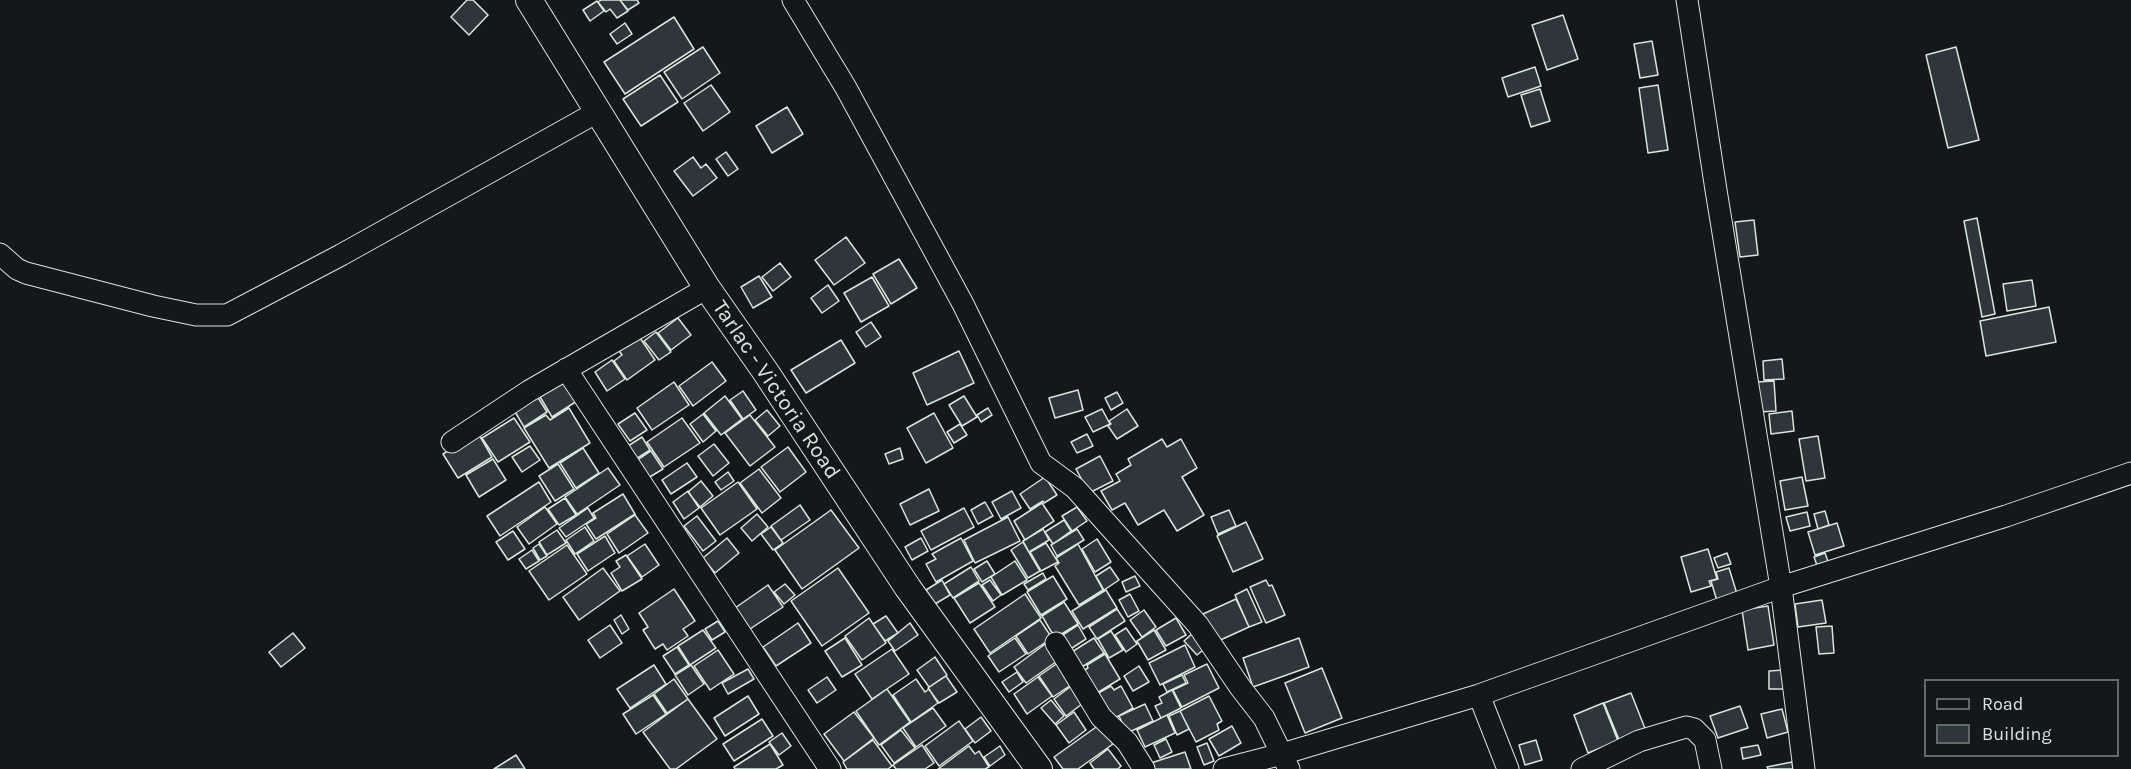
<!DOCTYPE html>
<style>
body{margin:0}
#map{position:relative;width:2131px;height:769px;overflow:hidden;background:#14181c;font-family:Karla,sans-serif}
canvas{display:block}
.legend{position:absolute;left:1924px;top:679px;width:195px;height:78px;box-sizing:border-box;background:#14181c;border:2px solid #626a69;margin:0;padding:8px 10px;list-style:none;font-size:18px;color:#d8e6dc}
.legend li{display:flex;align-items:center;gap:12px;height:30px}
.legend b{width:30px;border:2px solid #626a69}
</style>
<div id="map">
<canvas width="2131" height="769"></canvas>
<ul class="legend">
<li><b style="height:8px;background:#14181c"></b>Road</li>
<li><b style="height:16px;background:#2c363c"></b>Building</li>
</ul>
</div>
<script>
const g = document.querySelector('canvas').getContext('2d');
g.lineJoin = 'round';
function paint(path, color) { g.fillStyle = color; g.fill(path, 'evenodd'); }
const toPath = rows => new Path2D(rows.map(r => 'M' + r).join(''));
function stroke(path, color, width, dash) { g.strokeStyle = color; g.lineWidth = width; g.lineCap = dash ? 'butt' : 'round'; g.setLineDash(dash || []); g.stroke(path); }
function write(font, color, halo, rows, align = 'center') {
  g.font = font + ' Karla,sans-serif'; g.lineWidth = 4.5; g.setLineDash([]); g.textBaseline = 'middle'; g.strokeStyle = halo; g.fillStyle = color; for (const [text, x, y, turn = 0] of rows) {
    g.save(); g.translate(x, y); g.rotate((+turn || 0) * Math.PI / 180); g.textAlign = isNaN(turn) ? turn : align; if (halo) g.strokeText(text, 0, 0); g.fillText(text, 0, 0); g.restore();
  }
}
const building = toPath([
 [467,0,473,0,488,15,469,35,451,17,467,0],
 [601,0,620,0,628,11,617,18,610,9,606,12,598,2,601,0],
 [620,0,637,0,639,3,628,10,620,0],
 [597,1,604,11,590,21,583,10,597,1],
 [1563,15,1578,59,1547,70,1532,25,1563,15],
 [674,17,694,49,625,94,604,62,674,17],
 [625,23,632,34,617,44,610,34,625,23],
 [1652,41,1658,75,1640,78,1634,44,1652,41],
 [703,47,720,73,682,99,664,72,703,47],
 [1956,47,1979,140,1948,148,1926,55,1956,47],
 [1535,67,1541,86,1508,97,1502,78,1535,67],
 [660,75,678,102,641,126,623,99,660,75],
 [711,85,730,112,703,131,684,103,711,85],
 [1658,85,1668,150,1648,153,1639,88,1658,85],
 [1540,89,1550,121,1531,127,1521,95,1540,89],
 [787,107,803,134,772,153,756,126,787,107],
 [726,152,738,169,728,176,716,159,726,152],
 [693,157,701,168,706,164,717,178,693,196,674,171,693,157],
 [1977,218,1995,314,1982,317,1964,221,1977,218],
 [1754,220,1758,255,1740,257,1735,222,1754,220],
 [846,237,865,263,834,285,815,260,846,237],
 [899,259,917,288,891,304,873,274,899,259],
 [780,263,791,277,773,291,762,277,780,263],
 [759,276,772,297,753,308,741,287,759,276],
 [872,277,889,306,861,322,844,293,872,277],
 [2032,280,2036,306,2007,311,2003,284,2032,280],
 [828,285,839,301,822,313,811,298,828,285],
 [2049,307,2056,342,1986,356,1980,321,2049,307],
 [678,318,691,335,671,350,658,333,678,318],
 [871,322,881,337,866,347,856,332,871,322],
 [656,332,671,352,659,360,644,341,656,332],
 [638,335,655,360,627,380,614,361,622,355,618,349,638,335],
 [841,340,855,363,806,393,791,370,841,340],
 [959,351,974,383,927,405,913,373,959,351],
 [1782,359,1784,379,1764,380,1763,361,1782,359],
 [612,360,625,379,607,391,595,372,612,360],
 [712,362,726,381,693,406,679,386,712,362],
 [564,379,577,401,552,417,539,395,564,379],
 [1774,381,1776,411,1759,412,1757,382,1774,381],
 [674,382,689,405,652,430,637,408,674,382],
 [1078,390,1083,410,1055,418,1049,398,1078,390],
 [743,391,756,410,743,419,730,400,743,391],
 [1117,392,1123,403,1111,410,1105,398,1117,392],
 [537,396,547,412,524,427,514,410,537,396],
 [725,396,742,419,721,435,704,413,725,396],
 [964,396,977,417,962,426,949,405,964,396],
 [569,408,590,443,549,468,524,428,546,415,550,420,569,408],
 [988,408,992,415,981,422,977,415,988,408],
 [1102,409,1110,424,1093,432,1085,417,1102,409],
 [1127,409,1138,426,1117,439,1108,426,1111,424,1109,421,1127,409],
 [767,410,780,426,768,436,755,420,767,410],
 [1792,411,1794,431,1771,434,1769,414,1792,411],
 [635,413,647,430,630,441,618,424,635,413],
 [934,413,953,448,926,463,907,428,934,413],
 [703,414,716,431,703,442,690,424,703,414],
 [750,415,775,447,750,466,725,433,750,415],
 [514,418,530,442,498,462,482,438,514,418],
 [682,418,700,443,664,467,647,442,682,418],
 [960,424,967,435,954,443,947,432,960,424],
 [478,433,492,457,458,478,443,454,478,433],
 [1087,434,1093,446,1077,453,1071,442,1087,434],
 [1818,436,1825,478,1806,481,1799,439,1818,436],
 [642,437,650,450,636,459,628,446,642,437],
 [1162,439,1167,447,1181,439,1197,468,1182,477,1204,515,1177,531,1164,510,1138,525,1125,503,1112,510,1101,491,1120,481,1116,474,1131,465,1128,459,1162,439],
 [714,444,729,463,713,476,698,456,714,444],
 [530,446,540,460,522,472,512,457,530,446],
 [788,447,806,472,780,492,761,467,788,447],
 [583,448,599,473,576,488,560,463,583,448],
 [900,448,903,459,889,464,885,454,900,448],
 [651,451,663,469,648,478,636,461,651,451],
 [1100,456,1113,481,1089,493,1076,469,1100,456],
 [493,459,506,480,479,497,466,475,493,459],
 [687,463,697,477,671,494,662,480,687,463],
 [558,464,574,489,555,501,539,476,558,464],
 [608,468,620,485,577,514,565,497,608,468],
 [759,469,781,498,762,513,740,483,759,469],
 [728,472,734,481,721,490,715,482,728,472],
 [1045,477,1057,495,1044,503,1043,501,1030,509,1020,494,1045,477],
 [1802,477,1808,506,1785,510,1780,481,1802,477],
 [701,481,713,496,700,507,688,492,701,481],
 [539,482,551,502,500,536,487,516,539,482],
 [738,482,757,509,720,535,701,508,738,482],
 [929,489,939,511,910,525,900,504,929,489],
 [688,491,699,508,684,519,673,502,688,491],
 [1012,491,1021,508,1001,519,992,502,1012,491],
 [623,494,635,514,596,539,586,524,596,518,593,513,623,494],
 [565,498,576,515,559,525,548,509,565,498],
 [985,502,993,516,978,524,971,510,985,502],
 [1042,503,1054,521,1025,540,1014,521,1042,503],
 [800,505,810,520,781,540,771,526,800,505],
 [545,507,557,524,529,544,517,527,545,507],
 [1077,507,1087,521,1072,531,1062,516,1077,507],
 [588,508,594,518,566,537,559,528,588,508],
 [964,508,974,527,931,550,921,531,964,508],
 [831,510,859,548,802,589,775,550,831,510],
 [1229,510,1236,526,1218,534,1211,517,1229,510],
 [1825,511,1829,525,1818,529,1814,514,1825,511],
 [1807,512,1810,526,1790,531,1786,517,1807,512],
 [757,514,768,527,752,541,741,528,757,514],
 [635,515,648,533,619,553,607,534,635,515],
 [697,516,716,541,703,551,684,526,697,516],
 [1008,517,1020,541,975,563,964,540,1008,517],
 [1064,520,1071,531,1053,544,1045,532,1064,520],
 [1246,522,1263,559,1233,572,1217,536,1246,522],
 [1837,523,1844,546,1815,555,1808,532,1837,523],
 [585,527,594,541,575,554,566,540,585,527],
 [771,527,783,543,773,550,761,534,771,527],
 [1043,529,1049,540,1029,552,1023,541,1043,529],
 [1077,529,1084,540,1057,556,1051,545,1077,529],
 [557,530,566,543,547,555,539,542,557,530],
 [513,531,525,549,508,560,496,542,513,531],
 [605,536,615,553,588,571,577,554,605,536],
 [727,538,739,553,715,573,703,558,727,538],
 [921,538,928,551,912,560,905,547,921,538],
 [961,538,973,561,936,582,926,564,936,559,932,554,961,538],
 [1097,539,1111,562,1095,572,1082,549,1097,539],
 [1023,542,1040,571,1028,578,1011,550,1023,542],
 [1046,543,1058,562,1041,571,1030,552,1046,543],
 [539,544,547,556,540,560,533,548,539,544],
 [645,544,659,565,642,577,627,556,645,544],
 [1078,544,1103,590,1079,605,1055,566,1059,563,1056,558,1078,544],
 [567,545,587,574,549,600,529,571,567,545],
 [1708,549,1717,579,1709,581,1711,586,1691,592,1681,557,1708,549],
 [532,550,539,561,526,569,519,559,532,550],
 [1727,553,1731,564,1718,568,1714,558,1727,553],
 [1825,553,1829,564,1818,568,1814,557,1825,553],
 [626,555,642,579,622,591,611,573,620,567,616,561,626,555],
 [987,561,995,574,982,582,974,569,987,561],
 [1015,561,1027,580,1002,595,991,577,1015,561],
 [971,567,979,581,953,598,944,584,971,567],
 [1110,567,1119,580,1104,590,1096,576,1110,567],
 [603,568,620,591,579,620,563,597,603,568],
 [838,568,869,613,822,646,791,601,838,568],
 [1729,568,1737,594,1717,601,1711,581,1718,579,1716,572,1729,568],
 [1043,573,1046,579,1028,590,1024,584,1043,573],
 [1053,576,1067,599,1041,615,1027,592,1053,576],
 [1135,576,1140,586,1126,592,1122,582,1135,576],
 [942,580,950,595,935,604,926,590,942,580],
 [990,580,1001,595,993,601,982,585,990,580],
 [1266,580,1269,586,1272,585,1285,615,1266,623,1250,587,1266,580],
 [979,583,995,607,970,623,954,598,979,583],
 [785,584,795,595,784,604,774,592,785,584],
 [768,585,783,607,750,629,735,608,768,585],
 [674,589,695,621,683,629,688,636,667,650,663,644,655,649,643,630,648,627,639,613,674,589],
 [1247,589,1262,622,1249,627,1235,595,1247,589],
 [1106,590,1117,608,1083,629,1072,611,1106,590],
 [1025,594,1041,618,990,653,974,629,1025,594],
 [1130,594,1139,611,1128,617,1119,600,1130,594],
 [1236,599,1249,627,1216,642,1203,614,1236,599],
 [1822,600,1826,623,1798,627,1795,604,1822,600],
 [1064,602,1078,624,1055,638,1042,616,1064,602],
 [1768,606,1774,645,1748,650,1742,610,1768,606],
 [1117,609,1125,621,1097,639,1089,627,1117,609],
 [1144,610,1156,627,1142,637,1130,620,1144,610],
 [621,615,629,629,622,634,614,620,621,615],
 [886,616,898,633,885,641,873,624,886,616],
 [869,618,886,643,862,660,845,636,869,618],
 [1176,618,1186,635,1166,646,1156,630,1176,618],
 [1040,620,1052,638,1028,654,1016,636,1040,620],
 [718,621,725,632,712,640,705,629,718,621],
 [798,623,811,643,776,666,763,647,798,623],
 [910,623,918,635,895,651,888,641,910,623],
 [610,625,622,643,600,658,588,640,610,625],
 [1078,625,1086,639,1069,650,1061,636,1078,625],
 [1832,626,1834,653,1819,654,1816,627,1832,626],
 [1126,628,1137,644,1126,652,1115,635,1126,628],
 [703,630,716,648,690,665,678,646,703,630],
 [1154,630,1166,650,1148,660,1137,641,1154,630],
 [1111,631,1123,650,1109,658,1098,639,1111,631],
 [1195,631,1208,646,1197,655,1184,641,1195,631],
 [293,633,305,648,281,667,269,652,293,633],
 [845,638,862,665,842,677,825,651,845,638],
 [1015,638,1026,654,999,672,988,656,1015,638],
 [1094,638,1104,653,1077,670,1067,655,1094,638],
 [1299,638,1309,667,1253,687,1243,658,1299,638],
 [1048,642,1060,659,1026,683,1014,667,1048,642],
 [1185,645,1195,667,1160,685,1149,663,1185,645],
 [677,647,689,665,675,674,663,656,677,647],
 [892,649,909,674,872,699,855,674,892,649],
 [718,650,734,674,710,690,694,666,718,650],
 [1105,654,1120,679,1092,696,1079,673,1088,668,1087,665,1105,654],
 [935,657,947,675,929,687,917,670,935,657],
 [1062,660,1077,681,1053,697,1039,676,1062,660],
 [1207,664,1219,688,1182,707,1173,690,1188,683,1184,675,1207,664],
 [654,665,666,684,630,708,617,689,654,665],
 [691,665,704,684,688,695,675,675,691,665],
 [1139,666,1149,682,1133,691,1124,676,1139,666],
 [1322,668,1342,718,1305,733,1285,683,1322,668],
 [748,669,754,679,728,694,722,683,748,669],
 [1784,670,1785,689,1769,689,1769,671,1784,670],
 [1017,672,1023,682,1009,692,1002,682,1017,672],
 [1182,675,1186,683,1167,692,1163,684,1182,675],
 [946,676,957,692,939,703,928,688,946,676],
 [827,677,836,690,817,703,808,690,827,677],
 [1038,677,1052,696,1027,714,1014,694,1038,677],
 [674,679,688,699,667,713,654,694,674,679],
 [916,679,925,692,929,689,938,703,911,722,893,695,916,679],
 [1074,684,1086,701,1066,716,1054,699,1074,684],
 [1111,686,1114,690,1121,686,1133,708,1115,718,1093,696,1111,686],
 [887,689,910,722,879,745,856,711,887,689],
 [1172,690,1181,708,1161,718,1155,706,1162,703,1159,697,1172,690],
 [1631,693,1646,731,1620,742,1604,703,1631,693],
 [653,695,666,714,636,734,623,714,653,695],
 [748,696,759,714,725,736,714,718,748,696],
 [1209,696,1222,721,1217,724,1219,730,1196,742,1180,711,1209,696],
 [688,699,717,739,676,769,670,769,643,732,688,699],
 [1051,700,1064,716,1055,724,1041,708,1051,700],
 [1603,703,1618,741,1588,753,1574,715,1603,703],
 [1145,704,1153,721,1127,733,1119,716,1145,704],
 [1740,706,1748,728,1718,738,1710,716,1740,706],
 [933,708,946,726,916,747,903,728,933,708],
 [1782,709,1788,732,1767,738,1761,714,1782,709],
 [1180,711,1189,729,1177,735,1169,716,1180,711],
 [854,712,874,738,844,761,824,734,854,712],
 [1074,712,1086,730,1069,743,1056,725,1074,712],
 [1167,715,1175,733,1145,747,1137,730,1167,715],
 [981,717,991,731,975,743,965,729,981,717],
 [762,719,773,736,734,761,723,744,762,719],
 [959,721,973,741,939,766,925,746,959,721],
 [1099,725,1113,744,1078,769,1063,769,1054,757,1099,725],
 [1232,726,1241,743,1219,756,1209,739,1232,726],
 [901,730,915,748,894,763,881,745,901,730],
 [782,733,791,746,779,755,769,742,782,733],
 [1166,739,1172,752,1160,758,1154,745,1166,739],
 [873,740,892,766,888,769,847,769,843,762,873,740],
 [1536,740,1542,760,1525,765,1519,745,1536,740],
 [1207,743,1214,761,1204,765,1197,747,1207,743],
 [770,744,783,765,776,769,735,769,734,767,770,744],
 [922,745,934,763,925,769,896,769,893,765,922,745],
 [1758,745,1761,755,1743,759,1741,748,1758,745],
 [969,746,975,754,979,751,989,767,985,769,938,769,969,746],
 [1000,746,1005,755,990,766,984,757,1000,746],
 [1108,749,1121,766,1118,769,1094,769,1090,763,1108,749],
 [1185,752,1191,769,1153,769,1151,763,1185,752],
 [516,755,525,769,494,769,516,755],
 [1792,762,1793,769,1768,769,1767,767,1792,762]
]);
const minor = toPath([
 [793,0,846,88,963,304,1041,463,1075,488,1198,625,1240,687,1264,718,1289,769],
 [1687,0,1716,190,1781,587,1804,769],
 [0,254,17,269,26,273,153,306,196,315,227,315,341,255,599,111],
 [566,369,830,769],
 [452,442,529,391,707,288],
 [1056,643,1101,717,1127,742,1144,769],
 [1479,695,1508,769],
 [1224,769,1282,754,1479,695,1781,587,2006,516,2131,473],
 [1582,769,1639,741,1686,727,1694,729,1705,740,1711,769]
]);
const major = toPath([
 [529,0,707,288,765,371,908,588,1039,769]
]);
const streetNames = [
 ["Tarlac - Victoria Road",776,390,56]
];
paint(building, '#2c363c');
stroke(building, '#d8e6dc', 1.5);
stroke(minor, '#d8e6dc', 23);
stroke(major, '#d8e6dc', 28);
stroke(minor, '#14181c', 21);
stroke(major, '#14181c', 26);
write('22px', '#d8e6dc', '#14181c', streetNames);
</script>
